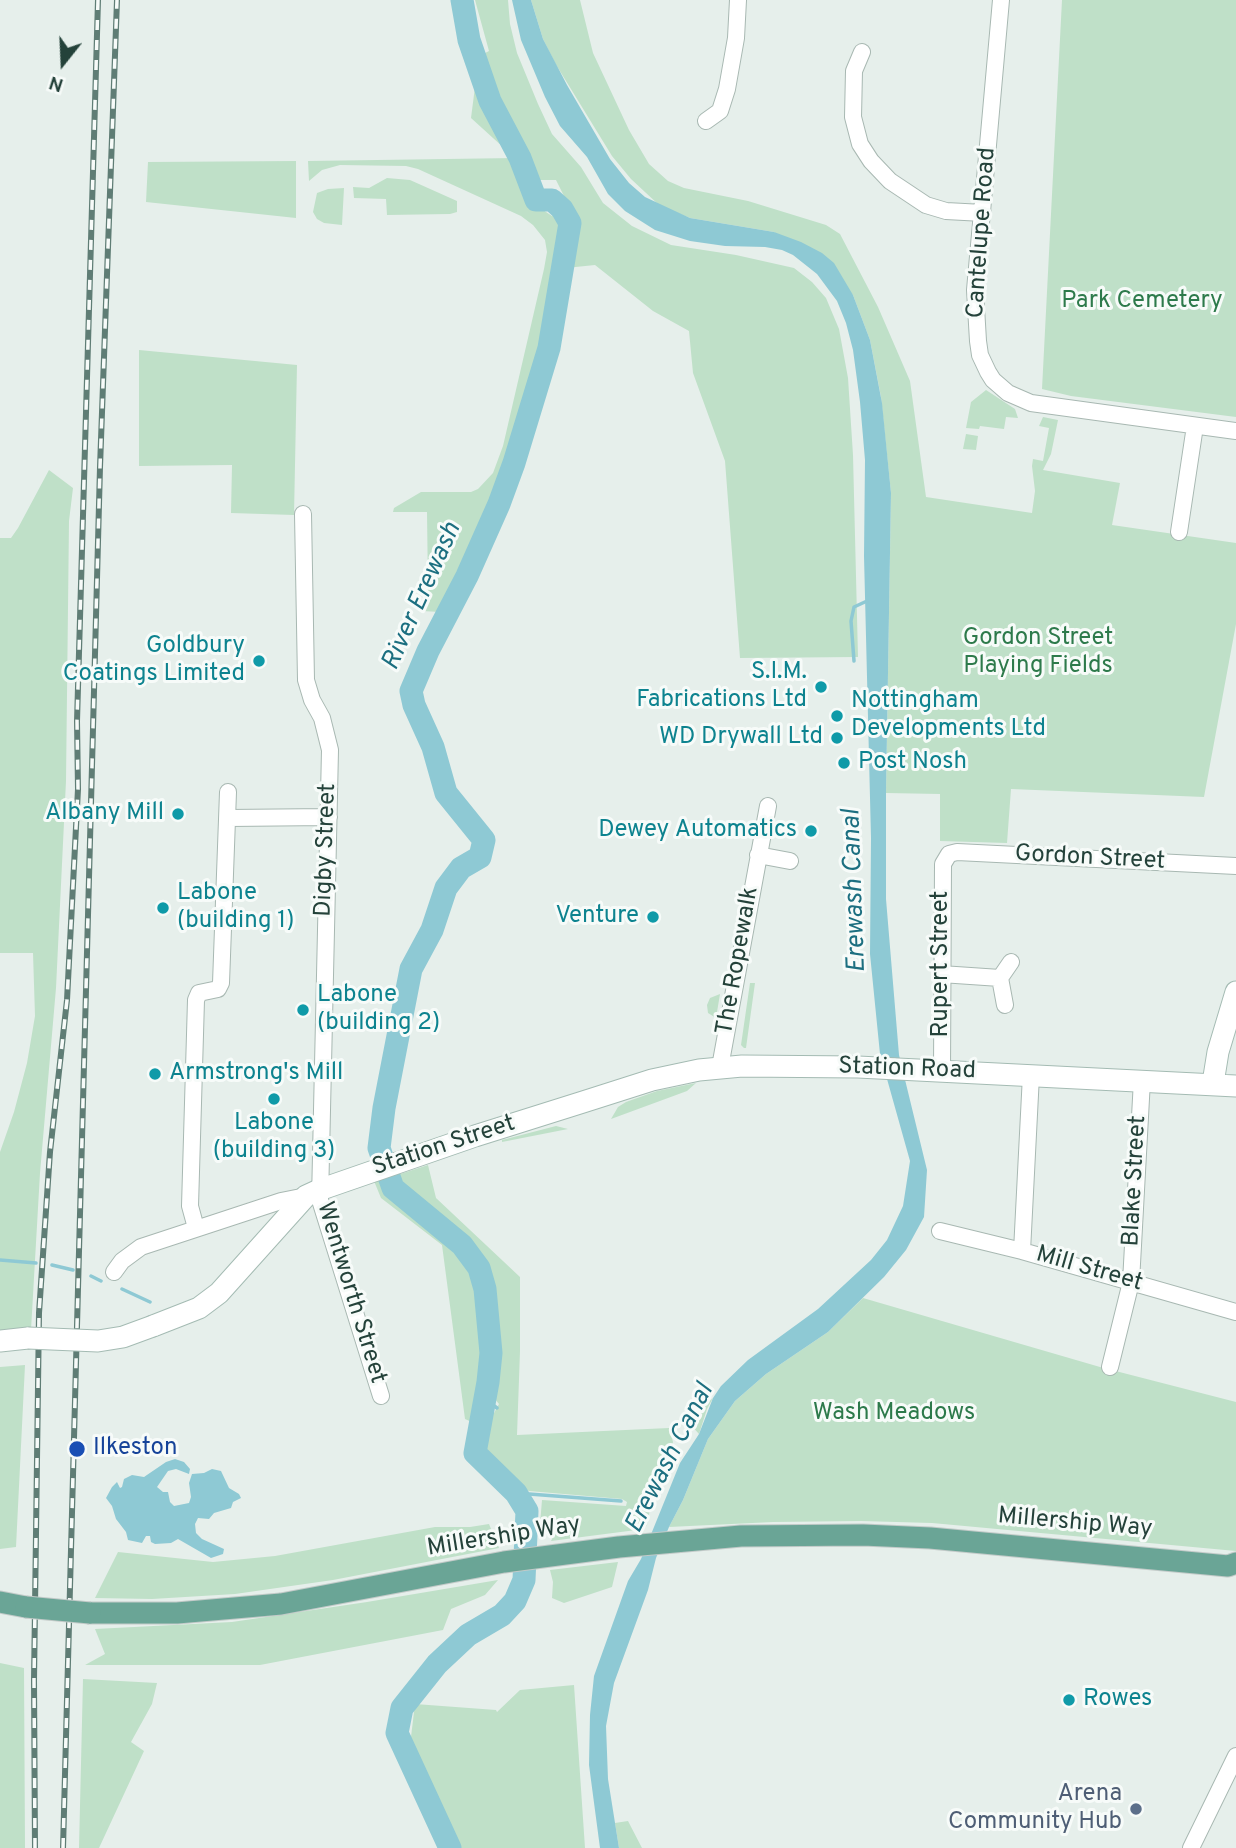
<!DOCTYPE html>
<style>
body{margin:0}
#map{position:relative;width:1236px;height:1848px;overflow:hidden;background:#e6efeb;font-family:Overpass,sans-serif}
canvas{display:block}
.north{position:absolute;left:28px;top:28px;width:70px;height:70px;-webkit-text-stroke:5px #f7fbf9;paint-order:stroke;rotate:198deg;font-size:19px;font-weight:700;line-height:28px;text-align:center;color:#24423a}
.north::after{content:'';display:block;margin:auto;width:24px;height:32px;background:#24423a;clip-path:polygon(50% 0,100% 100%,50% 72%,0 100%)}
</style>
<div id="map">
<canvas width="1236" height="1848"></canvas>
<div class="north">N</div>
</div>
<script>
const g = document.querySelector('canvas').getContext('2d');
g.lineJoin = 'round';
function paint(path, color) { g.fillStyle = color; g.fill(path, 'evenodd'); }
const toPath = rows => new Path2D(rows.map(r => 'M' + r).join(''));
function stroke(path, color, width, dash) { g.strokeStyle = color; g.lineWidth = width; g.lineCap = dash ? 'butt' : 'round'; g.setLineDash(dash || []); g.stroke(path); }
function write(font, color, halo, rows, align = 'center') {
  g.font = font + ' Overpass,sans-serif'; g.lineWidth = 6; g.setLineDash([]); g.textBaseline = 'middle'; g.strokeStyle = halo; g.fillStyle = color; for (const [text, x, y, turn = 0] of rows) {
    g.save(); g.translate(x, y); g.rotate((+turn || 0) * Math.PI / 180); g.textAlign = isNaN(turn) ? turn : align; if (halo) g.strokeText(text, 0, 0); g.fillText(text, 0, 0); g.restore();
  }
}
const green = toPath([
 [475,0,508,0,510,24,517,53,538,104,552,134,581,167,603,203,632,226,671,245,736,255,794,268,812,282,826,298,839,329,848,378,853,455,858,657,740,658,725,461,693,373,689,331,653,311,595,265,556,269,533,382,498,487,440,612,422,611,428,590,427,512,393,512,394,508,421,492,471,492,478,489,493,473,503,446,544,269,547,252,545,240,533,225,521,216,418,169,406,166,340,165,322,170,309,181,308,161,515,158,471,118,475,87,466,63,489,51],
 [525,180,556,180,565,198,552,216,534,204],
 [531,0,580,0,593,53,629,130,649,164,668,181,684,188,748,201,826,225,840,234,878,307,910,381,926,497,1032,513,1035,491,1032,466,1033,459,1043,461,1049,428,1039,426,1043,417,1058,420,1051,454,1043,470,1120,483,1112,525,1236,543,1236,624,1204,797,1011,789,1007,843,940,841,940,794,886,793,891,493,881,397,870,340,853,295,774,232,690,218,660,206,631,179,612,156,555,63,543,39],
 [1062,0,1236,0,1236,417,1071,396,1042,389],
 [296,161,296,218,146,202,148,162],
 [387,178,410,180,457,201,457,212,450,214,387,215,386,199,354,198,353,187,369,188],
 [344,188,342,225,324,223,317,219,313,212,317,193,328,189],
 [139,350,297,365,294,515,231,513,232,465,139,466],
 [986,390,1015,409,1018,418,1006,417,1004,429,980,426,979,429,966,428,971,402],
 [966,434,978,436,976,450,963,449],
 [49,470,73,488,69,521,66,781,56,988,40,1173,31,1330,0,1333,0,1152,14,1112,27,1063,35,1016,33,953,0,953,0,538,11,538,18,528],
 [750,983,755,983,746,1048,744,1048,741,1045],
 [720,994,716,1018,708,1013,707,1005,710,998],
 [696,1083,687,1091,611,1119,618,1107,626,1102,657,1091],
 [556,1126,568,1129,502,1142,502,1140],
 [428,1165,436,1198,520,1277,520,1351,517,1435,669,1428,673,1442,670,1455,662,1481,651,1504,647,1525,644,1529,551,1541,558,1527,554,1525,539,1536,542,1500,626,1506,627,1502,622,1499,529,1491,522,1488,482,1450,488,1409,494,1413,499,1404,494,1398,496,1371,492,1296,482,1265,463,1242,397,1184,394,1176],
 [382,1179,390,1194,458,1248,474,1273,480,1290,484,1321,486,1354,476,1424,465,1419,442,1245,381,1198,374,1181],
 [863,1298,1100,1367,1236,1402,1236,1551,932,1523,861,1521,773,1522,669,1527,683,1500,708,1439,735,1401,766,1374,828,1332],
 [25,1365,16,1547,0,1549,0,1367],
 [713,1398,707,1409,699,1434,689,1423,690,1419],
 [489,1524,499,1548,333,1580,235,1594,152,1599,95,1598,118,1552,213,1562,275,1556,435,1527,470,1527],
 [618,1562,612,1587,564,1603,552,1598,553,1582,550,1570],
 [498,1580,485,1595,451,1609,443,1630,260,1665,85,1665,105,1654,95,1629,232,1622,367,1602],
 [0,1663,24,1668,25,1848,0,1848],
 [83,1679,157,1683,152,1704,131,1742,144,1751,99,1848,79,1848],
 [574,1685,585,1848,454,1848,410,1745,415,1704,496,1710,497,1712,520,1690],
 [628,1821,642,1848,619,1848,615,1823]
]);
const water = toPath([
 [512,0,531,0,543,39,567,85,610,159,629,183,645,197,690,218,774,232,801,242,822,253,834,263,853,295,870,340,882,403,891,493,886,793,886,899,899,1055,927,1170,924,1217,906,1250,884,1277,828,1332,766,1374,735,1401,708,1439,683,1500,669,1527,656,1558,648,1590,614,1683,606,1726,608,1779,619,1848,600,1848,589,1765,590,1715,594,1676,628,1581,641,1559,680,1463,699,1434,713,1398,721,1386,748,1360,818,1309,871,1260,887,1240,903,1206,910,1161,880,1054,870,954,871,838,864,556,865,460,860,402,853,350,846,323,837,301,817,274,793,255,782,250,765,247,725,246,690,241,655,230,625,211,608,194,587,157,560,126,545,97,521,40],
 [175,1459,184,1462,190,1469,189,1474,176,1469,168,1471,157,1487,163,1492,168,1492,170,1502,174,1506,189,1503,191,1497,189,1483,192,1474,204,1473,212,1469,221,1471,229,1488,239,1494,241,1498,233,1502,231,1508,214,1513,209,1519,198,1518,195,1524,196,1533,202,1539,224,1549,223,1554,211,1558,178,1539,171,1543,155,1544,151,1542,150,1536,146,1536,142,1543,128,1540,126,1532,116,1519,112,1506,106,1498,112,1487,117,1482,120,1488,122,1487,124,1479,132,1475,144,1477,166,1462]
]);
const stream = toPath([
 [854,661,851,621,854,607,867,601],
 [0,1260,36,1263],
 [52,1265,73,1270],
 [91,1276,101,1281],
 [122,1289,150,1302],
 [485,1399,497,1408],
 [516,1493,621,1501]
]);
const river = toPath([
 [450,1848,397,1733,402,1708,437,1664,468,1635,502,1615,515,1601,524,1580,527,1511,516,1493,475,1453,488,1382,491,1353,485,1289,479,1268,462,1245,393,1188,379,1148,384,1108,411,969,432,930,446,888,461,868,480,857,484,840,446,793,433,747,414,705,411,691,428,651,467,576,499,504,514,463,549,348,570,223,562,209,552,200,536,200,520,158,490,101,469,40,462,0]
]);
const street = toPath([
 [1001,0,975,290,978,341,980,355,988,372,993,380,1008,393,1031,403,1236,431],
 [862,52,854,71,853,117,860,144,871,161,890,181,926,205,946,211,983,213],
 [706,121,720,111,727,89,736,38,738,0],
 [303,514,306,680,312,700,322,718,330,750,320,1200,381,1396],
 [1179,532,1195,426],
 [228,818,329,817],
 [758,855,790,861],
 [941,974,1000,978],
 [1005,1005,1000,978,1011,962],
 [720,1067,768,806],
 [942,1072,943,864,949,854,957,852,1236,866],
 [196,1228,190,1206,196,1000,199,993,218,989,221,983,228,792],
 [940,1231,1022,1251,1236,1312],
 [1022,1251,1031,1075],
 [114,1272,122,1261,141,1247,281,1201,306,1196],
 [1110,1367,1131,1282,1142,1080],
 [1191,1848,1236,1756]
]);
const secondary = toPath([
 [1213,1083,1218,1052,1236,992],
 [153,1326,199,1308,219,1293,306,1196,319,1190,475,1136,583,1102,652,1080,699,1070,742,1066,858,1067,1236,1086],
 [0,1341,28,1338]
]);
const primary = toPath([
 [0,1602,26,1607],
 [90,1613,177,1613,281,1604,504,1562,619,1547,741,1536,863,1535,930,1538,1228,1566,1236,1563]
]);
const rail = toPath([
 [35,1848,34,1680,39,1313,50,1152,67,1000,78,789,77,721,98,0],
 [63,1848,100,467,117,0]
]);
const secondaryBridge = toPath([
 [28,1338,98,1341,123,1337,153,1326]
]);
const primaryBridge = toPath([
 [26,1607,90,1613]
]);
const markers = [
 [259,661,7,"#0f9aa8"],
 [821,687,7,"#0f9aa8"],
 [837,716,7,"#0f9aa8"],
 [837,738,7,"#0f9aa8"],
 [844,763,7,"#0f9aa8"],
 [178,814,7,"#0f9aa8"],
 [811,831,7,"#0f9aa8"],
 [163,908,7,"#0f9aa8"],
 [653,917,7,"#0f9aa8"],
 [303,1010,7,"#0f9aa8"],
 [155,1074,7,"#0f9aa8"],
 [274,1099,7,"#0f9aa8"],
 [77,1449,9,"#1a4fb4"],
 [1069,1700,7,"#0f9aa8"],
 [1136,1809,7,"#5c6f8a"]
];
const streetNames = [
 ["Cantelupe Road",983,233,-86],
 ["Digby Street",327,850,-88],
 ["Gordon Street",1090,859,3],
 ["The Ropewalk",739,961,-80],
 ["Rupert Street",942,964,-90],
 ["Station Road",907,1070,2],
 ["Station Street",444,1147,-18],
 ["Blake Street",1136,1181,-87],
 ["Mill Street",1089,1270,16],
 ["Wentworth Street",350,1293,73],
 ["Millership Way",1075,1524,5],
 ["Millership Way",504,1538,-9]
];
const parkNames = [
 ["Park Cemetery",1142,302],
 ["Gordon Street",1038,639],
 ["Playing Fields",1038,667],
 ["Wash Meadows",894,1414]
];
const cultureNames = [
 ["Goldbury",245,647],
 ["Coatings Limited",245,675],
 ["S.I.M.",807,673],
 ["Fabrications Ltd",807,701],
 ["Nottingham",851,702,"left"],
 ["Developments Ltd",851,730,"left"],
 ["WD Drywall Ltd",823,738],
 ["Post Nosh",858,763,"left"],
 ["Albany Mill",164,814],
 ["Dewey Automatics",797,831],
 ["Labone",177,894,"left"],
 ["(building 1)",177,922,"left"],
 ["Venture",639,917],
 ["Labone",317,996,"left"],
 ["(building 2)",317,1024,"left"],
 ["Armstrong's Mill",169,1074,"left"],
 ["Labone",274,1124,"center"],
 ["(building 3)",274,1152,"center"],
 ["Rowes",1083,1700,"left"]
];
const transitNames = [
 ["Ilkeston",93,1449]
];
const serviceNames = [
 ["Arena",1122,1795],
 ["Community Hub",1122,1823]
];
const waterNames = [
 ["River Erewash",423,597,-66],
 ["Erewash Canal",856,891,-92],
 ["Erewash Canal",671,1459,-63]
];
paint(green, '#bfe0c8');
paint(water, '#8ec9d4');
stroke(stream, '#8ec9d4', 3.5);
stroke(river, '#8ec9d4', 23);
stroke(street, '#a8b8b2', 18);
stroke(secondary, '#a4bbb3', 23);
stroke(primary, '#c2cac8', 23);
stroke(street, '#fff', 16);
stroke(secondary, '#fff', 21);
stroke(primary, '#6aa596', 21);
stroke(rail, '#5f7d75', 6);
stroke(rail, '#f7fbf9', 3.5, [10]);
stroke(secondaryBridge, '#a4bbb3', 23, []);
stroke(primaryBridge, '#c2cac8', 23, []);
stroke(secondaryBridge, '#fff', 21);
stroke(primaryBridge, '#6aa596', 21);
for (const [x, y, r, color] of markers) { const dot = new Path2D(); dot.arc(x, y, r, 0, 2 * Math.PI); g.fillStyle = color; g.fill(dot); stroke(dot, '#f7fbf9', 2.5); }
write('24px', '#24423a', '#f7fbf9', streetNames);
write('24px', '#2d7a4b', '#f7fbf9', parkNames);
write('24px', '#0d838f', '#f7fbf9', cultureNames, 'right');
write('24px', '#164399', '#f7fbf9', transitNames, 'left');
write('24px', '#4e5e75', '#f7fbf9', serviceNames, 'right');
write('italic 26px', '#1c6f80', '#f7fbf9', waterNames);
</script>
